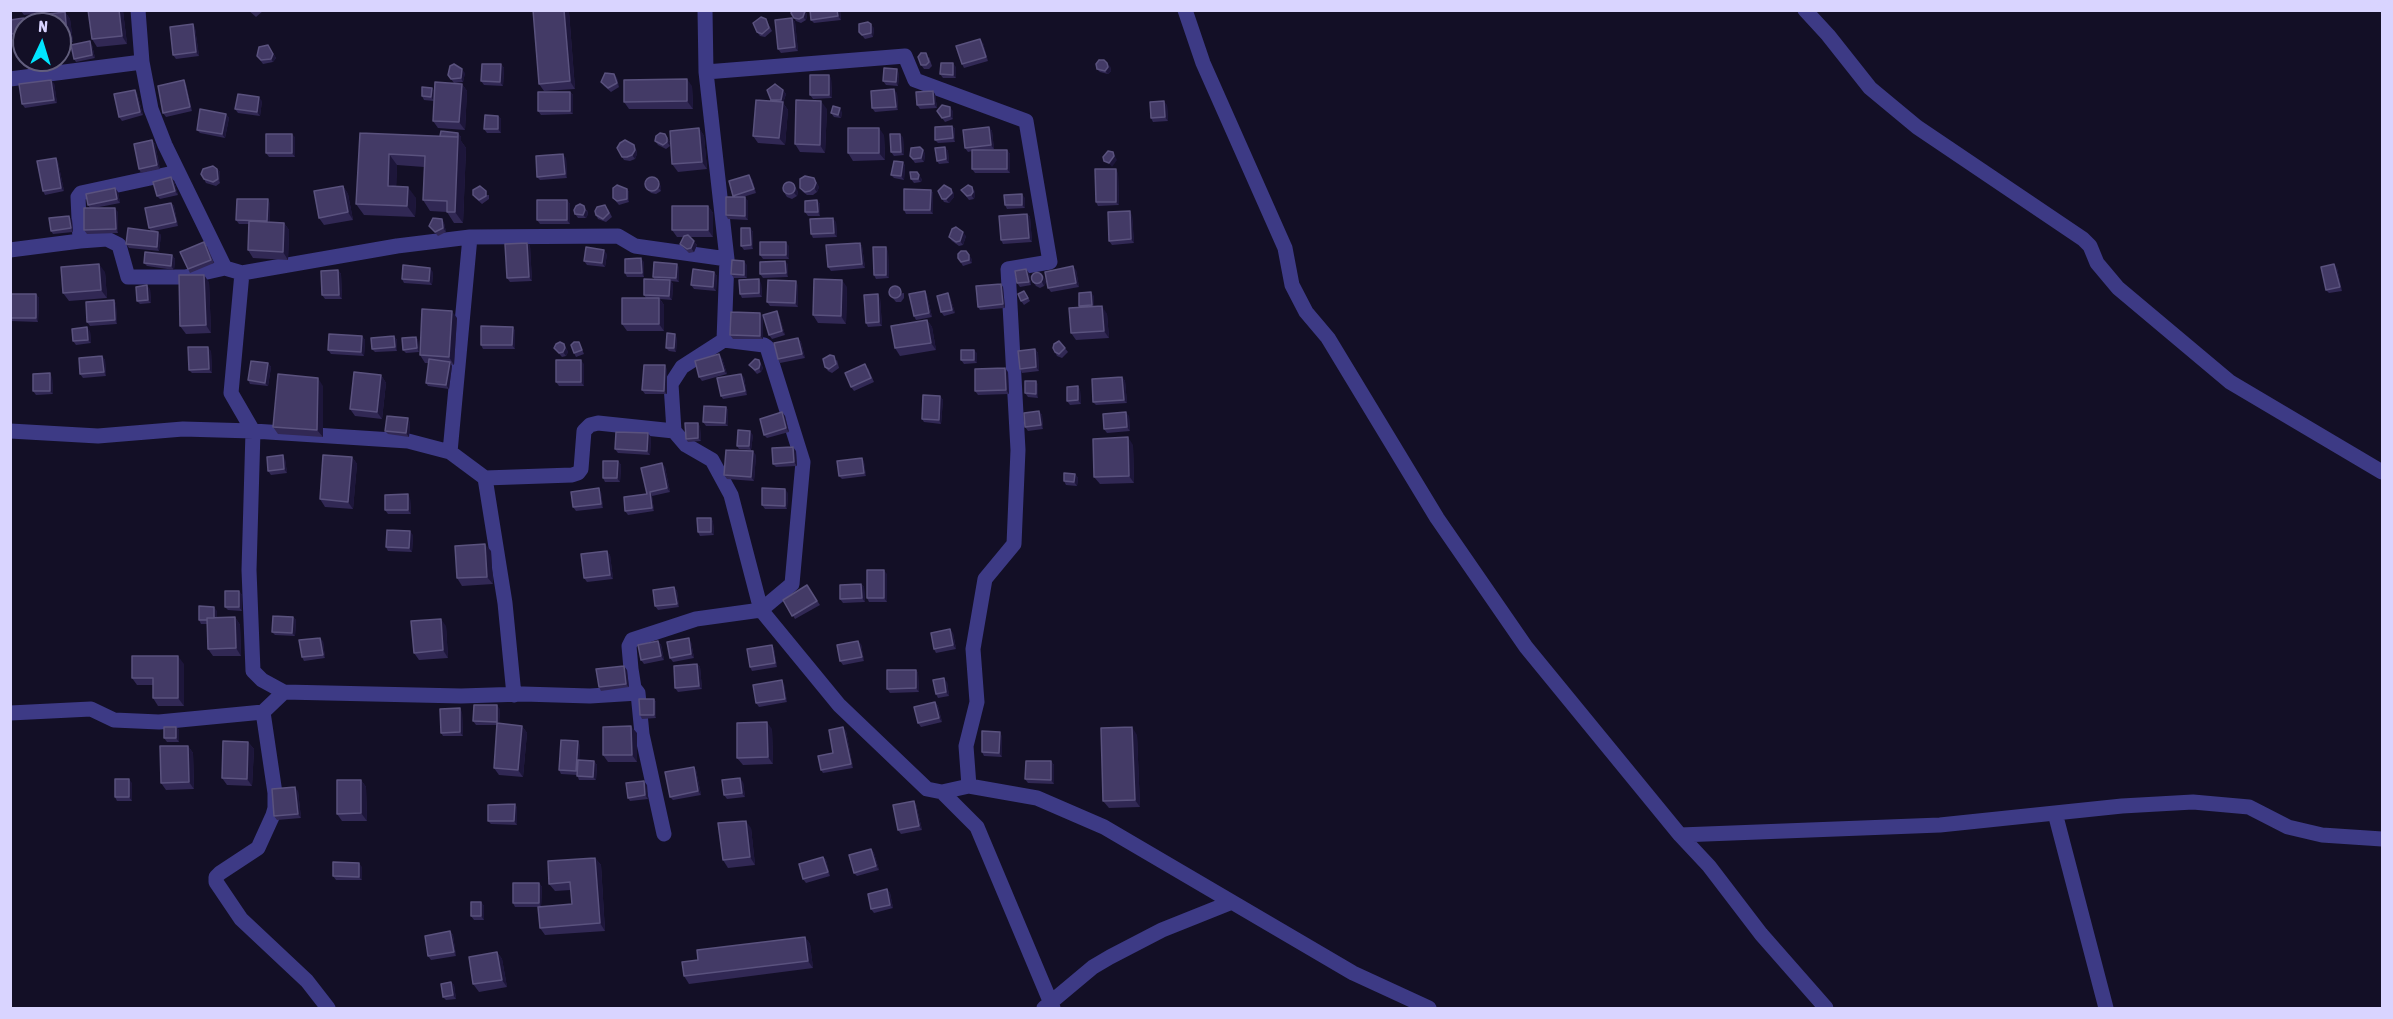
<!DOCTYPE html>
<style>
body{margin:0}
#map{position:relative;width:2393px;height:1019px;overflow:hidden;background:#130f26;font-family:"Asap Condensed",sans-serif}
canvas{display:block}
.frame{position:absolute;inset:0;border:12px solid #d9d4ff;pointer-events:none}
.north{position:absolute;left:12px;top:12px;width:60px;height:60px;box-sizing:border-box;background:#130f26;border:2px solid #625e7d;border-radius:50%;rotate:4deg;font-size:16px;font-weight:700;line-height:24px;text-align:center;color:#d9d4ff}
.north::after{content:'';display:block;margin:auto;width:21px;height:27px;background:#00e5ff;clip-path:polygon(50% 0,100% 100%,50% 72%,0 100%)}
</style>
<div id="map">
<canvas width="2393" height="1019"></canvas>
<div class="frame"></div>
<div class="north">N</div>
</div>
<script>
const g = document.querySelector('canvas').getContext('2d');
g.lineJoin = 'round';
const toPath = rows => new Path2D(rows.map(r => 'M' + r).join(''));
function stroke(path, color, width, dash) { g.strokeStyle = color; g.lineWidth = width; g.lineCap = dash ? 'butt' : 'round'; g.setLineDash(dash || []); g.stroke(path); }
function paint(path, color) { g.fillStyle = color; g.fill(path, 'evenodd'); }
const minor = toPath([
 [138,10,142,62,151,109,165,145,225,268],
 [705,10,706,72,727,259,724,340,682,367,671,384,674,431,686,445,712,460,731,495,761,610,839,705,927,789,942,792,969,786,1037,798,1104,827,1353,973,1429,1008],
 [1185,10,1203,63,1285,248,1292,285,1306,312,1328,338,1437,518,1526,647,1680,835,1709,866,1761,934,1826,1008],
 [1805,10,1828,35,1870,88,1917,127,2083,239,2090,246,2097,263,2118,288,2230,382,2382,472],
 [706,72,905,56,915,80,1026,121,1050,262,1008,269,1018,450,1014,544,985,579,973,649,977,702,966,746,969,786],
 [10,79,142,62],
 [80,241,78,197,81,193,178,172],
 [10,250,80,241,107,239,119,245,128,277,185,277,225,268,242,273,397,246,470,237,618,236,635,246,727,259],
 [242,273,231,393,253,431,249,570,253,671,262,680,284,692,263,712,275,793,275,808,273,815,258,848,220,873,216,877,216,882,241,919,307,981,328,1008],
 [10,431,98,436,183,429,253,431,408,441,450,452,485,478,572,475,578,473,581,469,584,431,590,425,598,423,674,431],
 [450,452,470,237],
 [485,478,505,603,514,695],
 [284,692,461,696,523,694,590,696,638,693,634,688,631,669,629,646,632,640,696,619,761,610,792,584,803,462,767,347,764,345,724,340],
 [638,693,642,734,664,834],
 [10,713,91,709,114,720,159,722,263,712],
 [942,792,977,827,1053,1008],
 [2055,813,2106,1008],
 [1680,835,1940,825,2122,806,2193,802,2249,807,2288,827,2322,835,2382,839],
 [1044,1008,1093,967,1110,957,1162,930,1232,902]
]);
const wall = toPath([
 [20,10,53,10,54,12,24,15],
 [248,10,262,10,263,11,256,17],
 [533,10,568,10,569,12,575,89,544,91,539,84],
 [792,10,805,10,807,15,806,20,801,23,796,21,791,13],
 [810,10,840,10,841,20,814,23,811,20],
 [123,11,127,44,97,47,92,39],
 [65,12,70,19,73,42,60,44,60,24],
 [24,18,27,22,24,24,24,37,10,38,10,20],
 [792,18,795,22,798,51,781,53,778,49],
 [766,19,772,31,765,37,760,36,757,32],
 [193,24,195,28,199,56,176,59,173,55],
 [874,28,873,37,865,39,859,32],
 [983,43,988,61,964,68,962,64],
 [92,45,95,58,76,62,74,59],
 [268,45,276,58,273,62,263,64,257,56],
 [929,57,932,66,929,69,924,69,921,65],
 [37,60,56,60,57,65,40,67,37,63],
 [501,64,504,68,503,86,484,85,481,81],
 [1110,66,1111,71,1108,74,1100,72,1097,69],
 [956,67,956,78,943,78,940,74],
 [465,73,463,82,454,83,448,75],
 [899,73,898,86,886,85,883,81],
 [614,74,617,78,619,87,611,92,604,86,601,82],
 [831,78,832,98,813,99,810,95],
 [54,83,57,103,25,108,22,104],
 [186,84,192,111,166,117,163,113],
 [462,84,467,91,465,130,438,128,433,121],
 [692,86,693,109,629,109,624,102],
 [432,88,435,92,434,101,424,100,422,96],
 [783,90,786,94,783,103,788,110,785,145,758,143,753,136,772,101,771,100],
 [570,92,573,95,573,114,541,115,538,111],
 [137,93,143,115,122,121,119,117],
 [897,93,898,110,875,112,872,108],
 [935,94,937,108,920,109,917,105],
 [262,101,260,116,238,113,235,109],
 [1167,105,1168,121,1153,122,1151,118],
 [827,109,825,153,800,152,795,144],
 [937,111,953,111,953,119,945,122],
 [842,112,841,118,834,117,831,113],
 [226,114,229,118,225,138,200,133,197,130],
 [498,116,501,119,501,133,487,133,484,129],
 [952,126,955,129,955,142,938,143,935,140],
 [989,127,992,131,994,149,984,150,1007,150,1010,154,1010,173,975,173,972,169,972,151,968,152,965,148],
 [699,128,704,136,707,169,678,172,672,164],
 [360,133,440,136,458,133,461,137,461,141,466,148,463,223,454,223,447,212,430,211,423,200,424,167,397,165,396,187,416,198,415,217,364,215,356,204],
 [665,134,670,142,670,146,666,149,658,145,655,141],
 [884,135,885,160,853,161,848,153],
 [295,137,295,157,269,157,266,153],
 [903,137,904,155,894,156,891,152],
 [152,140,155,144,160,169,141,173,139,169],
 [945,147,948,151,949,163,939,164,937,161],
 [636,149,637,154,635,159,630,161,624,160,622,157],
 [923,150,925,154,924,162,915,163,910,156],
 [56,158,58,162,64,191,45,195,43,191],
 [566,158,567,178,540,180,537,177],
 [903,162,905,166,904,180,894,178,891,175],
 [217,169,220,172,220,183,216,186,206,183,204,179],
 [1118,173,1119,205,1098,206,1096,202],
 [814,178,819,187,817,192,813,195,807,195,803,192,800,188],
 [752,179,756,193,743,197,748,201,748,220,728,219,726,215,734,197,733,196],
 [911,179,922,179,921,182,914,183],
 [174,181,178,195,160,199,157,196],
 [793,183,798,192,797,196,792,199,787,197,785,194],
 [343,186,348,194,353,220,324,225,319,218],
 [645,186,661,186,661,191,656,194,651,193],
 [627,189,629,192,629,202,619,205,613,198],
 [931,190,933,193,933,214,906,214,904,210],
 [961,190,975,191,975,195,974,199,969,200],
 [938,191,954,193,954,197,949,203,944,202],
 [118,192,120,203,94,208,118,212,118,233,87,234,84,230,90,208,88,205],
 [473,195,489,195,489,199,482,204,475,198],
 [1025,198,1025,208,1007,209,1005,205],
 [567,200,570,204,570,224,540,224,537,220],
 [817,200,820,204,820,216,808,216,805,212],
 [171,203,174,206,178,226,154,231,161,235,159,251,129,248,126,244,151,231,149,228],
 [270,203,270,222,284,223,289,230,288,260,253,258,248,250,249,224,239,224,236,220],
 [708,206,713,213,713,237,690,237,697,245,694,252,689,253,680,244,683,237,677,237,672,230],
 [608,209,612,217,606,222,598,219,596,215],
 [587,210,588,214,586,218,578,218,575,214],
 [1027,214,1030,217,1032,242,1003,244,1001,240],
 [1132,215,1134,243,1112,245,1109,241],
 [442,219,444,223,446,232,438,236,429,226],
 [72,220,73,232,53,234,51,231],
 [836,222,837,237,813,238,811,234],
 [750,228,753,232,753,249,744,250,741,246],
 [966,236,963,245,959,246,952,241,949,237],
 [527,243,530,246,532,281,510,282,507,278],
 [860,243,862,246,865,268,831,271,828,267],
 [207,246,214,263,190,273,188,269],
 [789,246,789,259,763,259,760,255],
 [888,251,889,278,876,279,874,275],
 [607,254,605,267,587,265,584,261],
 [172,255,175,259,174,270,147,266,144,263],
 [958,258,972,259,972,263,963,266],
 [644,262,644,277,627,277,625,273],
 [788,264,788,277,763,278,760,274],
 [747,265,747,278,734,278,731,274],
 [679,267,679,282,671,281,673,284,672,300,660,299,664,305,664,331,627,331,622,324,646,298,644,295,655,280,653,277],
 [2337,268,2342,291,2329,293,2326,290],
 [338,270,341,274,342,299,325,299,322,295],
 [1076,270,1079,287,1051,292,1048,288],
 [105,272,107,298,69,301,63,293],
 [433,272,432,285,404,283,402,279],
 [714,272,717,276,716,291,694,289,691,285],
 [1029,273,1031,285,1020,287,1017,283],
 [1042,274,1046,282,1044,286,1040,288,1036,286,1033,282],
 [209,282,211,333,186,334,180,326],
 [761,283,762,297,742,298,740,294],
 [798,285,798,307,770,306,767,302],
 [847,287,846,324,818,323,813,315],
 [1003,287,1005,308,980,310,978,307],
 [150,289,151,303,140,304,137,301],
 [925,291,927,295,932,317,916,320,914,316],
 [904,293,904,298,901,302,896,302,890,295],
 [10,294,36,294,39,298,38,322,10,321],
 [1027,295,1030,301,1024,305,1021,301],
 [1094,296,1094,307,1107,314,1109,338,1076,340,1071,333,1081,308,1079,306],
 [950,297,955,313,944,316,941,312],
 [880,298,882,326,868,327,866,323],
 [114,300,116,304,117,324,90,326,87,322],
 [779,315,785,335,772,339,769,335],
 [763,316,763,339,733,339,730,335],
 [457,318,454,365,451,364,452,366,449,389,428,386,426,383,429,363,425,363,420,355],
 [927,320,932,327,936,350,900,356,895,348],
 [513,327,515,331,515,349,483,349,481,345],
 [90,331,91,343,76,345,73,341],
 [362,336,365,340,364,356,331,354,328,350],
 [394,336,397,340,397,351,375,352,372,349],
 [416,337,418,340,419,352,406,353,403,350],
 [677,338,676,352,669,351,666,348],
 [798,338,801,342,805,358,780,363,778,359],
 [579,342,584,354,576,357,574,353],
 [564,344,568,352,566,356,562,357,554,348],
 [1065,348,1068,352,1062,358,1057,356,1055,352],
 [1035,349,1038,353,1039,371,1022,373,1020,369],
 [211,351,212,373,192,373,189,370],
 [977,353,977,363,964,364,961,360],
 [102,356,105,360,106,376,83,378,80,374],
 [722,358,727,374,702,381,699,377],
 [759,360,763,368,761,372,757,374,749,365],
 [837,360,839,368,832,373,828,371,825,367],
 [268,363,271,367,268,386,250,384,248,380],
 [584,364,584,386,559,386,556,382],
 [868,368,874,382,854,391,851,387],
 [667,369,667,394,645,394,642,390],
 [1008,372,1009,394,978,395,975,391],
 [381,375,386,383,382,419,355,416,350,409],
 [52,377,53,394,36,395,33,391],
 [744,377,747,395,723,399,721,396],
 [1122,377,1125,381,1127,403,1096,405,1093,402],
 [1036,381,1038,385,1038,398,1028,397,1025,393],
 [323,386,323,437,278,434,273,427],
 [1078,386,1080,390,1081,404,1070,405,1067,401],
 [940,396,943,400,941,424,924,422,922,419],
 [726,407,728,410,728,426,706,426,703,422],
 [1039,411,1042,415,1043,429,1028,431,1025,427],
 [782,412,785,416,789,432,767,438,764,435],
 [1129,416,1130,431,1107,433,1104,429],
 [410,422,409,437,388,434,385,431],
 [698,423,700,427,701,441,688,442,686,439],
 [753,435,751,450,739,449,737,446],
 [651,437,650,455,618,453,615,449],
 [1133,445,1134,483,1100,484,1094,477],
 [796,451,797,466,776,467,773,464],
 [756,455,754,481,727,479,724,475],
 [352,457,357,464,353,509,325,507,320,499],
 [862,458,864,462,866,476,842,479,839,476],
 [285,459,287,473,271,475,268,471],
 [618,461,621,465,620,482,605,482,603,478],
 [665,467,670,492,652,496,654,511,628,515,625,511,647,494],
 [1075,474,1078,478,1077,486,1066,485,1064,481],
 [601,492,603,508,576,511,573,507],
 [788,493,787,509,765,509,762,505],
 [410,498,411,514,388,514,385,510],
 [711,518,713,522,714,535,700,536,698,532],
 [413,535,412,552,388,551,386,547],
 [491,551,493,584,462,586,457,578],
 [607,551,610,555,613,579,587,582,584,578],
 [887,574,887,602,869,602,867,598],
 [861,584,864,587,865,602,843,603,840,599],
 [807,585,820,605,795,619,783,600],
 [674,587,677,591,679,607,658,610,655,606],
 [239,591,242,595,242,611,228,610,225,607],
 [217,611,217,618,235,617,240,625,241,656,213,656,208,649,207,624,201,624,199,620],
 [293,617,296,620,295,636,275,635,272,632],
 [446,626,448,658,419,660,414,653],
 [953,633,956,649,936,653,934,649],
 [323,641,325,658,304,661,302,657],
 [658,641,661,645,664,660,644,664,641,660],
 [691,642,694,658,673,662,670,658],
 [861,644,864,661,843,665,840,661],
 [772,645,774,649,777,667,752,671,750,667],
 [184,664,184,706,158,706,153,698,153,685,137,685,132,678],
 [697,664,700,667,702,689,678,692,675,688],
 [627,670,629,687,601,691,599,687],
 [916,670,918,673,919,692,890,693,887,689],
 [947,682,949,696,938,698,936,694],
 [784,684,787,702,759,707,756,703],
 [654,699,656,702,656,718,642,719,640,715],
 [935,702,938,706,942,722,921,727,918,723],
 [500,709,499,724,522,726,527,733,523,777,499,775,494,768,497,725,476,725,473,721],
 [462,712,463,736,443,736,441,733],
 [176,727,179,730,179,742,167,742,164,738],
 [772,729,773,764,743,765,737,758],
 [846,731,853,768,823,773,821,770,833,753],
 [637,733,637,762,608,762,603,755],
 [1137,735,1140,807,1109,808,1103,801],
 [1002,736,1002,757,984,756,982,752],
 [248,742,254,749,252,786,227,785,222,778],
 [580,745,579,760,594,761,597,765,596,780,579,780,577,775,561,774,559,770],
 [188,746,193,753,194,789,166,790,161,783],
 [1051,761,1054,765,1054,784,1028,783,1025,779],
 [694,767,696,770,701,795,673,800,670,797],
 [361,780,366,787,367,821,342,821,337,814],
 [743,782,745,797,727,799,724,795],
 [132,783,132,801,117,801,115,797],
 [647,785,648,799,630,801,628,798],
 [298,791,301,818,277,820,274,816],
 [515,804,517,808,517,825,491,824,488,821],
 [916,804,922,830,901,834,898,830],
 [751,828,755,865,728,868,723,860],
 [871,849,874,853,879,870,857,876,854,873],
 [823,857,826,860,830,876,806,883,803,879],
 [595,858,601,865,605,931,545,935,540,928,539,907,515,907,513,903,539,883,542,887,541,907,572,904,571,890,555,891,549,884],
 [362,867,362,880,336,880,333,876],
 [887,889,890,893,893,908,874,913,871,909],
 [481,902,484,906,484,920,474,920,471,916],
 [450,931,453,935,456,956,431,960,428,956],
 [805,937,810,944,813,968,689,984,684,976,698,960],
 [497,952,502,959,507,987,479,992,473,984],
 [451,982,454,985,456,999,446,1000,443,997]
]);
const shadedWall = toPath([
 [119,10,123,11,127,44,122,36],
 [564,10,568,10,569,12,575,89,570,81],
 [804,10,807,15,806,20,803,17],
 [837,10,840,10,841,20,838,16],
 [65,12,70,19,73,42,67,35],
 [792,18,795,22,798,51,795,47],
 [193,24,195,28,199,56,196,52],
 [871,24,874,28,873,37,871,33],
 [980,39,983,43,988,61,986,57],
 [90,41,92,45,95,58,92,55],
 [268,45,276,58,273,62,271,59],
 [953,63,956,67,956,78,953,75],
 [1107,63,1110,66,1111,71,1108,74,1105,71],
 [501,64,504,68,503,86,500,82],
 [462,69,465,73,463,82,461,78],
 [897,69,899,73,898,86,896,82],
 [614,74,617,78,619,87,617,83],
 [829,75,831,78,832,98,829,95],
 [687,79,692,86,693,109,687,101],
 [51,80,54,83,57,103,54,100],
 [184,80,186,84,192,111,190,107],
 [462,84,467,91,465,130,459,122],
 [432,88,435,92,434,101,431,97],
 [894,89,897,93,898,110,896,107],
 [135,90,137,93,143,115,140,112],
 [783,90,786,94,783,103,788,110,785,145,779,138,783,103,781,100],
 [933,91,935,94,937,108,934,104],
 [570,92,573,95,573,114,570,111],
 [259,97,262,101,260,116,257,112],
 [821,101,827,109,825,153,820,145],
 [1164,101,1167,105,1168,121,1165,117],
 [950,107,953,111,953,119,950,116],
 [840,108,842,112,841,118,838,115],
 [226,114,229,118,225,138,222,134],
 [498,116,501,119,501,133,498,129],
 [952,126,955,129,955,142,953,138],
 [989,127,992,131,994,149,991,145],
 [699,128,704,136,707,169,702,162],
 [879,128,884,135,885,160,879,153],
 [458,133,461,137,461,141,466,148,463,223,455,212],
 [292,134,295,137,295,157,292,153],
 [900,134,903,137,904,155,901,152],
 [667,138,670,142,670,146,667,142],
 [152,140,155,144,160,169,157,165],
 [634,145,636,149,637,154,635,159,632,155],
 [945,147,948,151,949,163,946,159],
 [923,150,925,154,924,162,921,158],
 [1007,150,1010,154,1010,173,1007,169],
 [1113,152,1117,160,1112,167,1109,163],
 [389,154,397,165,396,197,388,186],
 [563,154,566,158,567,178,565,174],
 [56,158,58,162,64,191,61,188],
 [903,162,905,166,904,180,901,176],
 [217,169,220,172,220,183,218,179],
 [1116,169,1118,173,1119,205,1116,202],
 [749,175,752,179,756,193,754,189],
 [919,175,922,179,921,182,918,179],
 [171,177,174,181,178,195,175,191],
 [814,178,819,187,817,192,814,188],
 [658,182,661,186,661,191,658,187],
 [343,186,348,194,353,220,348,212],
 [408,187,416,198,415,217,407,206],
 [972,187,975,191,975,195,974,199,971,195],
 [115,188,118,192,120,203,117,199],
 [796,188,798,192,797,196,794,193],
 [627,189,629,192,629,202,627,199],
 [951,189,954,193,954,197,949,203,946,199],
 [931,190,933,193,933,214,930,210],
 [1022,194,1025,198,1025,208,1022,205],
 [745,197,748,201,748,220,745,216],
 [268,199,270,203,270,225,267,221],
 [567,200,570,204,570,224,567,220],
 [817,200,820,204,820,216,818,212],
 [171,203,174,206,178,226,176,222],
 [584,206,588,214,586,218,583,215],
 [708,206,713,213,713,237,708,230],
 [115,208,118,212,118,233,116,229],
 [1130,211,1132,215,1134,243,1131,239],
 [1027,214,1030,217,1032,242,1029,238],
 [69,216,72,220,73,232,71,228],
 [833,218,836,222,837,237,834,233],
 [442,219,444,223,446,232,443,228],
 [284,223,289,230,288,260,283,252],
 [750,228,753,232,753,249,751,245],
 [158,232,161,235,159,251,157,247],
 [963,232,966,236,963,245,960,241],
 [694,241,697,245,694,252,691,248],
 [786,242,789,246,789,259,786,255],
 [527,243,530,246,532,281,529,277],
 [860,243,862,246,865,268,862,264],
 [886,247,888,251,889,278,886,275],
 [604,250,607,254,605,267,602,263],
 [172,255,175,259,174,270,171,266],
 [969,255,972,259,972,263,969,260],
 [641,258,644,262,644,277,642,273],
 [744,261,747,265,747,278,744,275],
 [785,261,788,264,788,277,786,273],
 [99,264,105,272,107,298,101,290],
 [677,264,679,267,679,282,676,278],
 [2334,264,2337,268,2342,291,2340,287],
 [1073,266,1076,270,1079,287,1076,283],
 [430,268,433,272,432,285,429,281],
 [1026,269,1029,273,1031,285,1029,282],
 [338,270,341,274,342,299,339,295],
 [714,272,717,276,716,291,713,287],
 [1042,274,1046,282,1044,286,1042,282],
 [204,275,209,282,211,333,206,325],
 [759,279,761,283,762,297,759,293],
 [670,280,673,284,672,300,669,296],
 [842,280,847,287,846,324,841,316],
 [796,281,798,285,798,307,795,303],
 [1001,284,1003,287,1005,308,1003,304],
 [147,285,150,289,151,303,148,300],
 [925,291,927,295,932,317,929,313],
 [1091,292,1094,296,1094,308,1092,305],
 [948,293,950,297,955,313,952,310],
 [36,294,39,298,38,322,36,318],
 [878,294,880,298,882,326,879,322],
 [659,298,664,305,664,331,659,324],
 [114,300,116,304,117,324,115,320],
 [1102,306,1107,314,1109,338,1104,331],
 [452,311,457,318,454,365,449,357],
 [777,311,779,315,785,335,782,331],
 [760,313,763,316,763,339,760,336],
 [927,320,932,327,936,350,931,343],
 [87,327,90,331,91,343,88,340],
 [513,327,515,331,515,349,512,345],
 [675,334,677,338,676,352,674,348],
 [362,336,365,340,364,356,361,352],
 [394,336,397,340,397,351,395,347],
 [416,337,418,340,419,352,417,348],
 [798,338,801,342,805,358,802,354],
 [564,344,568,352,566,356,563,352],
 [208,347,211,351,212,373,209,369],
 [1035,349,1038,353,1039,371,1036,367],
 [974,350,977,353,977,363,974,360],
 [719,354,722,358,727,374,724,371],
 [102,356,105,360,106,376,104,372],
 [581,360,584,364,584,386,581,382],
 [759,360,763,368,761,372,759,368],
 [450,362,452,366,449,389,446,385],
 [268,363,271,367,268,386,265,383],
 [665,365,667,369,667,394,664,391],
 [1005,368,1008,372,1009,394,1006,390],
 [50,373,52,377,53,394,50,391],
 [741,374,744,377,747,395,745,391],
 [381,375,386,383,382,419,377,412],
 [1122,377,1125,381,1127,403,1124,400],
 [318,378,323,386,323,437,317,430],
 [1036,381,1038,385,1038,398,1036,394],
 [1078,386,1080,390,1081,404,1078,400],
 [940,396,943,400,941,424,939,420],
 [726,407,728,410,728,426,725,423],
 [1039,411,1042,415,1043,429,1041,425],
 [782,412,785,416,789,432,786,428],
 [1126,412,1129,416,1130,431,1127,427],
 [408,418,410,422,409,437,406,433],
 [698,423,700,427,701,441,698,438],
 [750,431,753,435,751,450,749,446],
 [648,433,651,437,650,455,647,451],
 [1128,437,1133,445,1134,483,1129,476],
 [793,447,796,451,797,466,794,462],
 [753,451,756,455,754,481,751,477],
 [283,455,285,459,287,473,284,469],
 [352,457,357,464,353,509,348,502],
 [862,458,864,462,866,476,864,473],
 [618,461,621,465,620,482,617,478],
 [662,463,665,467,670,492,667,488],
 [1075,474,1078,478,1077,486,1074,482],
 [599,488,601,492,603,508,601,504],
 [785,489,788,493,787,509,785,506],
 [650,492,652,496,654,511,652,508],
 [408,494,410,498,411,514,408,510],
 [711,518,713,522,714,535,711,532],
 [410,531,413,535,412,552,409,548],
 [485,544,491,551,493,584,487,577],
 [607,551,610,555,613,579,610,575],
 [884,570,887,574,887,602,884,598],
 [861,584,864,587,865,602,862,598],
 [674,587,677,591,679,607,677,604],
 [239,591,242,595,242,611,239,607],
 [214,607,217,611,217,624,214,620],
 [235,617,240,625,241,656,236,648],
 [293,617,296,620,295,636,292,633],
 [441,619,446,626,448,658,443,650],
 [950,629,953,633,956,649,953,645],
 [320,638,323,641,325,658,323,655],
 [689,638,691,642,694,658,691,654],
 [658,641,661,645,664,660,661,656],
 [858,641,861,644,864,661,862,657],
 [772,645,774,649,777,667,775,663],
 [178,656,184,664,184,706,178,698],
 [697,664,700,667,702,689,699,686],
 [624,666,627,670,629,687,626,684],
 [916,670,918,673,919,692,916,688],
 [944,678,947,682,949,696,946,692],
 [782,680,784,684,787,702,785,699],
 [654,699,656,702,656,718,654,715],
 [935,702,938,706,942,722,939,718],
 [497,705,500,709,499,726,497,722],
 [460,708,462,712,463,736,460,732],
 [767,722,772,729,773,764,768,757],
 [522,726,527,733,523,777,518,770],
 [631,726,637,733,637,762,632,755],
 [176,727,179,730,179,742,176,738],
 [843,727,846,731,853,768,851,764],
 [1132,727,1137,735,1140,807,1135,800],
 [1000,732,1002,736,1002,757,999,753],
 [578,741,580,745,579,775,576,771],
 [248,742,254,749,252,786,247,779],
 [188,746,193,753,194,789,189,782],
 [594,761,597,765,596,780,593,777],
 [1051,761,1054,765,1054,784,1051,780],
 [694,767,696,770,701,795,698,791],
 [740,778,743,782,745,797,742,793],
 [129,779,132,783,132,801,129,797],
 [361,780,366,787,367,821,361,813],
 [644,781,647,785,648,799,645,795],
 [295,787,298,791,301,818,298,814],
 [914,801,916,804,922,830,919,826],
 [515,804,517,808,517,825,514,821],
 [746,821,751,828,755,865,750,857],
 [871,849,874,853,879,870,876,866],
 [823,857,826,860,830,876,828,872],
 [595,858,601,865,605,931,600,923],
 [359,863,362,867,362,880,359,877],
 [539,883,542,887,541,907,539,903],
 [887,889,890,893,893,908,890,905],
 [481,902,484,906,484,920,481,916],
 [450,931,453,935,456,956,454,952],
 [805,937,810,944,813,968,808,961],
 [497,952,502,959,507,987,502,980],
 [451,982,454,985,456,999,453,995]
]);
const building = toPath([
 [88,10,119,10,122,36,92,39,88,10],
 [533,10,564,10,570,81,539,84,533,10],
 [792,10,804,10,805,11,803,17,799,19,794,18,791,13,792,10],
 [810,10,837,10,838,16,811,20,810,10],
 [65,12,67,35,60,36,60,24,32,24,31,16,65,12],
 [761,17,766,19,769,28,762,34,757,32,753,23,761,17],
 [24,18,25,24,24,24,24,33,10,34,10,20,24,18],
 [792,18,795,47,778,49,775,20,792,18],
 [868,22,871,24,871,33,862,35,859,32,859,24,868,22],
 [193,24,196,52,173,55,170,27,193,24],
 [980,39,986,57,962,64,956,46,980,39],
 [90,41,92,55,74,59,71,45,90,41],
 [268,45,273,54,271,59,261,60,257,56,259,47,268,45],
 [921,53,926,53,929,62,926,65,921,65,918,57,921,53],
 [37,60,54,60,54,62,37,63,37,60],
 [1099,60,1104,60,1107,63,1108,67,1105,71,1097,69,1096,64,1099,60],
 [941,63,953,63,953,75,940,74,941,63],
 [454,64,462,69,461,78,451,79,448,75,450,66,454,64],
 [482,64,501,64,500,82,481,81,482,64],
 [884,68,897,69,896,82,883,81,884,68],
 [605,73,614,74,617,83,608,88,601,82,605,73],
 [810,75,829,75,829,95,810,95,810,75],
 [687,79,687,101,624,102,624,80,687,79],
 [51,80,54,100,22,104,19,84,51,80],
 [184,80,190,107,163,113,158,86,184,80],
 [435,82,462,84,459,122,433,121,435,82],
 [775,84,783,90,781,100,771,100,767,90,775,84],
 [422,87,432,88,431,97,422,96,422,87],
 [894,89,896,107,872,108,871,91,894,89],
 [135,90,140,112,119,117,114,94,135,90],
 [933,91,934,104,917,105,916,92,933,91],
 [538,92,570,92,570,111,538,111,538,92],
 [238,94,259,97,257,112,235,109,238,94],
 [756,100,783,102,779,138,753,136,756,100],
 [796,100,821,101,820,145,795,144,796,100],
 [1164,101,1165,117,1151,118,1150,102,1164,101],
 [942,105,950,107,950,116,942,118,937,111,942,105],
 [833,106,840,108,838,115,831,113,833,106],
 [200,109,226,114,222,134,197,130,200,109],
 [485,115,498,116,498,129,484,129,485,115],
 [952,126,953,138,935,140,935,127,952,126],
 [989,127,991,145,965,148,963,130,989,127],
 [699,128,702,162,672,164,670,131,699,128],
 [848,128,879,128,879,153,848,153,848,128],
 [441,131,458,133,458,137,440,136,441,131],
 [360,133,458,137,455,212,447,212,447,201,423,200,425,156,389,154,388,186,408,187,407,206,356,204,360,133],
 [660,133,665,134,667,138,667,142,663,145,655,141,656,136,660,133],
 [266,134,292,134,292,153,266,153,266,134],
 [890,134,900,134,901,152,891,152,890,134],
 [152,140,157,165,139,169,134,144,152,140],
 [625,140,634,145,635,150,632,155,627,157,622,157,617,148,620,143,625,140],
 [920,147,923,150,921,158,913,159,910,156,911,148,920,147],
 [945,147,946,159,937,161,935,148,945,147],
 [972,150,1007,150,1007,169,972,169,972,150],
 [1108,151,1113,152,1114,156,1109,163,1104,161,1103,157,1108,151],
 [563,154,565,174,537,177,536,156,563,154],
 [56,158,61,188,43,191,37,161,56,158],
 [894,161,903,162,901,176,891,175,894,161],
 [213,166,217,169,218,179,213,182,204,179,201,174,203,169,213,166],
 [1095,169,1116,169,1116,202,1096,202,1095,169],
 [910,172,917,172,919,175,918,179,911,179,910,172],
 [749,175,754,189,733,196,729,181,749,175],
 [805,176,814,178,816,183,814,188,810,191,805,192,800,188,800,179,805,176],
 [171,177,175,191,157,196,153,182,171,177],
 '645 184a7 7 0 1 1 14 0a7 7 0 1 1-14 0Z',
 '783 188a6 6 0 1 1 12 0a6 6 0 1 1-12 0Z',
 [617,185,627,189,627,199,617,201,613,198,613,188,617,185],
 [944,185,951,189,952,193,946,199,942,199,938,191,944,185],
 [968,185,972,187,973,192,971,195,967,196,961,190,968,185],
 [343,186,348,212,319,218,314,191,343,186],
 [480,186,486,191,486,196,479,200,473,195,473,190,480,186],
 [115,188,117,199,88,205,86,194,115,188],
 [904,189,931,190,930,210,904,210,904,189],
 [1022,194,1022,205,1005,205,1004,195,1022,194],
 [726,197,745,197,745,216,726,215,726,197],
 [237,199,268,199,267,221,236,220,237,199],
 [537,200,567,200,567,220,537,220,537,200],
 [817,200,818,212,805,212,805,201,817,200],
 [171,203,176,222,149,228,145,208,171,203],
 [580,204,584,206,585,210,583,215,575,214,574,210,576,206,580,204],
 [605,205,609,213,603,219,596,215,595,211,597,207,605,205],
 [672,206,708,206,708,230,672,230,672,206],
 [84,208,115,208,116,229,84,230,84,208],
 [1130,211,1131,239,1109,241,1108,212,1130,211],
 [1027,214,1029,238,1001,240,999,216,1027,214],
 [69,216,71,228,51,231,49,218,69,216],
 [433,218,442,219,443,228,435,232,429,226,433,218],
 [833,218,834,233,811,234,810,219,833,218],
 [249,221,284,223,283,252,248,250,249,221],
 [956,227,963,232,960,241,956,242,949,237,952,229,956,227],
 [128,228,158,232,157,247,126,244,128,228],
 [741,228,750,228,751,245,741,246,741,228],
 [688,235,694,241,691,248,687,249,680,244,684,236,688,235],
 [204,242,211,260,188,269,180,252,204,242],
 [760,242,786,242,786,255,760,255,760,242],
 [527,243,529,277,507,278,505,244,527,243],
 [860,243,862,264,828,267,826,245,860,243],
 [586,247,604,250,602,263,584,261,586,247],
 [873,247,886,247,886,275,874,275,873,247],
 [961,251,966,251,969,255,969,260,961,262,958,258,958,254,961,251],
 [145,252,172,255,171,266,144,263,145,252],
 [641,258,642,273,625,273,625,259,641,258],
 [732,260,744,261,744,275,731,274,732,260],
 [785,261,786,273,760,274,760,262,785,261],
 [654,262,677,264,676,278,653,277,654,262],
 [99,264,101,290,63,293,61,267,99,264],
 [2334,264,2340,287,2326,290,2321,267,2334,264],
 [403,265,430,268,429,281,402,279,403,265],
 [1073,266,1076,283,1048,288,1045,272,1073,266],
 [693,269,714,272,713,287,691,285,693,269],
 [1026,269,1029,282,1017,283,1015,271,1026,269],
 [338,270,339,295,322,295,321,271,338,270],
 '1031.5 278a5.5 5.5 0 1 1 11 0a5.5 5.5 0 1 1-11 0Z',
 [179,275,204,275,206,325,180,326,179,275],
 [644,279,670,280,669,296,644,295,644,279],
 [759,279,759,293,740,294,739,280,759,279],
 [814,279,842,280,841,316,813,315,814,279],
 [768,280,796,281,795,303,767,302,768,280],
 [1001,284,1003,304,978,307,976,286,1001,284],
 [147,285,148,300,137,301,136,287,147,285],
 '889 292a6 6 0 1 1 12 0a6 6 0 1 1-12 0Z',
 [925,291,929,313,914,316,909,294,925,291],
 [1024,291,1028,298,1021,301,1018,294,1024,291],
 [1091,292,1092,305,1079,306,1079,293,1091,292],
 [948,293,952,310,941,312,937,296,948,293],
 [10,294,36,294,36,318,10,318,10,294],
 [878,294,879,322,866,323,864,295,878,294],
 [622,298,659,298,659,324,622,324,622,298],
 [114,300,115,320,87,322,86,302,114,300],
 [1102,306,1104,331,1071,333,1069,308,1102,306],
 [422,309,452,311,449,357,420,355,422,309],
 [777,311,782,331,769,335,763,315,777,311],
 [731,312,760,313,760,336,730,335,731,312],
 [927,320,931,343,895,348,891,326,927,320],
 [481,326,513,327,512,345,481,345,481,326],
 [87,327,88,340,73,341,72,329,87,327],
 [667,333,675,334,674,348,666,348,667,333],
 [329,334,362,336,361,352,328,350,329,334],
 [394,336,395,347,372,349,371,338,394,336],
 [416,337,417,348,403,350,402,338,416,337],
 [798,338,802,354,778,359,774,343,798,338],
 [1059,341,1065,348,1059,354,1055,352,1053,348,1054,344,1059,341],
 [560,342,564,344,565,348,563,352,559,353,554,348,556,344,560,342],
 [574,342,579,342,582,350,574,353,571,345,574,342],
 [188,347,208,347,209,369,189,370,188,347],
 [1035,349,1036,367,1020,369,1018,351,1035,349],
 [961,350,974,350,974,360,961,360,961,350],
 [719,354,724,371,699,377,695,361,719,354],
 [830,355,834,356,836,364,829,369,825,367,823,359,830,355],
 [102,356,104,372,80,374,79,358,102,356],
 [429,359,450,362,446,385,426,383,429,359],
 [755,359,759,360,760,364,759,368,755,370,749,365,755,359],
 [556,360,581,360,581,382,556,382,556,360],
 [251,361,268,363,265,383,248,380,251,361],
 [865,364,871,378,851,387,845,373,865,364],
 [644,365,665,365,664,391,642,390,644,365],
 [1005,368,1006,390,975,391,975,369,1005,368],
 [354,372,381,375,377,412,350,409,354,372],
 [50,373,50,391,33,391,33,374,50,373],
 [278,374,318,378,317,430,273,427,278,374],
 [741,374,745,391,721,396,717,378,741,374],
 [1122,377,1124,400,1093,402,1092,379,1122,377],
 [1025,381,1036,381,1036,394,1025,393,1025,381],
 [1078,386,1078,400,1067,401,1067,387,1078,386],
 [923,395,940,396,939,420,922,419,923,395],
 [704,406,726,407,725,423,703,422,704,406],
 [1039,411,1041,425,1025,427,1024,413,1039,411],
 [782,412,786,428,764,435,760,419,782,412],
 [1126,412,1127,427,1104,429,1103,414,1126,412],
 [387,416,408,418,406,433,385,431,387,416],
 [685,423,698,423,698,438,686,439,685,423],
 [738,430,750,431,749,446,737,446,738,430],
 [616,432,648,433,647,451,615,449,616,432],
 [1128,437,1129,476,1094,477,1093,439,1128,437],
 [793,447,794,462,773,464,772,448,793,447],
 [726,450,753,451,751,477,724,475,726,450],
 [283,455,284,469,268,471,267,457,283,455],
 [323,455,352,457,348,502,320,499,323,455],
 [862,458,864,473,839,476,837,461,862,458],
 [603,461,618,461,617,478,603,478,603,461],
 [662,463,667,488,650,492,652,508,625,511,624,497,647,494,641,468,662,463],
 [1064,473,1075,474,1074,482,1064,481,1064,473],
 [599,488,601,504,573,507,571,492,599,488],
 [762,488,785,489,785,506,762,505,762,488],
 [408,494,408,510,385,510,385,495,408,494],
 [697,518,711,518,711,532,698,532,697,518],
 [387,530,410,531,409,548,386,547,387,530],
 [485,544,487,577,457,578,455,546,485,544],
 [607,551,610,575,584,578,581,554,607,551],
 [867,570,884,570,884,598,867,598,867,570],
 [861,584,862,598,840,599,840,585,861,584],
 [807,585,817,601,792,616,783,600,807,585],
 [674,587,677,604,655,606,653,590,674,587],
 [225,591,239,591,239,607,225,607,225,591],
 [199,606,214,607,214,618,207,618,207,620,199,620,199,606],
 [273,616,293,617,292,633,272,632,273,616],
 [235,617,236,648,208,649,207,618,235,617],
 [441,619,443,650,414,653,411,621,441,619],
 [950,629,953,645,934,649,931,633,950,629],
 [320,638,323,655,302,657,299,640,320,638],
 [689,638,691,654,670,658,667,642,689,638],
 [658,641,661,656,641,660,638,645,658,641],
 [858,641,862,657,840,661,837,645,858,641],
 [772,645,775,663,750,667,747,649,772,645],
 [132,656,178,656,178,698,153,698,153,678,132,678,132,656],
 [697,664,699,686,675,688,674,666,697,664],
 [624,666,626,684,599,687,596,669,624,666],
 [887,670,916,670,916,688,887,689,887,670],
 [944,678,946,692,936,694,933,680,944,678],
 [782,680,785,699,756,703,753,685,782,680],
 [639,699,654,699,654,715,640,715,639,699],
 [935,702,939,718,918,723,914,707,935,702],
 [474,705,497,705,497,722,473,721,474,705],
 [460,708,460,732,441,733,440,709,460,708],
 [767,722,768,757,737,758,737,723,767,722],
 [497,723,522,726,518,770,494,768,497,723],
 [631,726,632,755,603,755,603,727,631,726],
 [164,727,176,727,176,738,164,738,164,727],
 [843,727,851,764,821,770,818,756,833,753,829,730,843,727],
 [1132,727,1135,800,1103,801,1101,728,1132,727],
 [982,731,1000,732,999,753,982,752,982,731],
 [561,740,578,741,576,771,559,770,561,740],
 [223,741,248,742,247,779,222,778,223,741],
 [160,746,188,746,189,782,161,783,160,746],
 [578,760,594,761,593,777,577,776,578,760],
 [1026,761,1051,761,1051,780,1025,779,1026,761],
 [694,767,698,791,670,797,665,772,694,767],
 [740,778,742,793,724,795,722,780,740,778],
 [115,779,129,779,129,797,115,797,115,779],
 [337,780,361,780,361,813,337,814,337,780],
 [644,781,645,795,628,798,626,783,644,781],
 [295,787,298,814,274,816,272,789,295,787],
 [914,801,919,826,898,830,893,805,914,801],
 [515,804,514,821,488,821,488,805,515,804],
 [746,821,750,857,723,860,718,823,746,821],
 [871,849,876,866,854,873,849,855,871,849],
 [823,857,828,872,803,879,799,864,823,857],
 [595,858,600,923,540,928,538,907,572,904,570,882,549,884,548,861,595,858],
 [333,862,359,863,359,877,333,876,333,862],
 [513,883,539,883,539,903,513,903,513,883],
 [887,889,890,905,871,909,868,894,887,889],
 [471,902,481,902,481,916,471,916,471,902],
 [450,931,454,952,428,956,425,936,450,931],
 [805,937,808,961,684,976,682,962,698,960,697,950,805,937],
 [497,952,502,980,473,984,469,957,497,952],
 [451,982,453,995,443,997,441,984,451,982]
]);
stroke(minor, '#3d3a85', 15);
paint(wall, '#312854');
paint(shadedWall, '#1d163a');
paint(building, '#433a66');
stroke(building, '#5a527e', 1.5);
</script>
